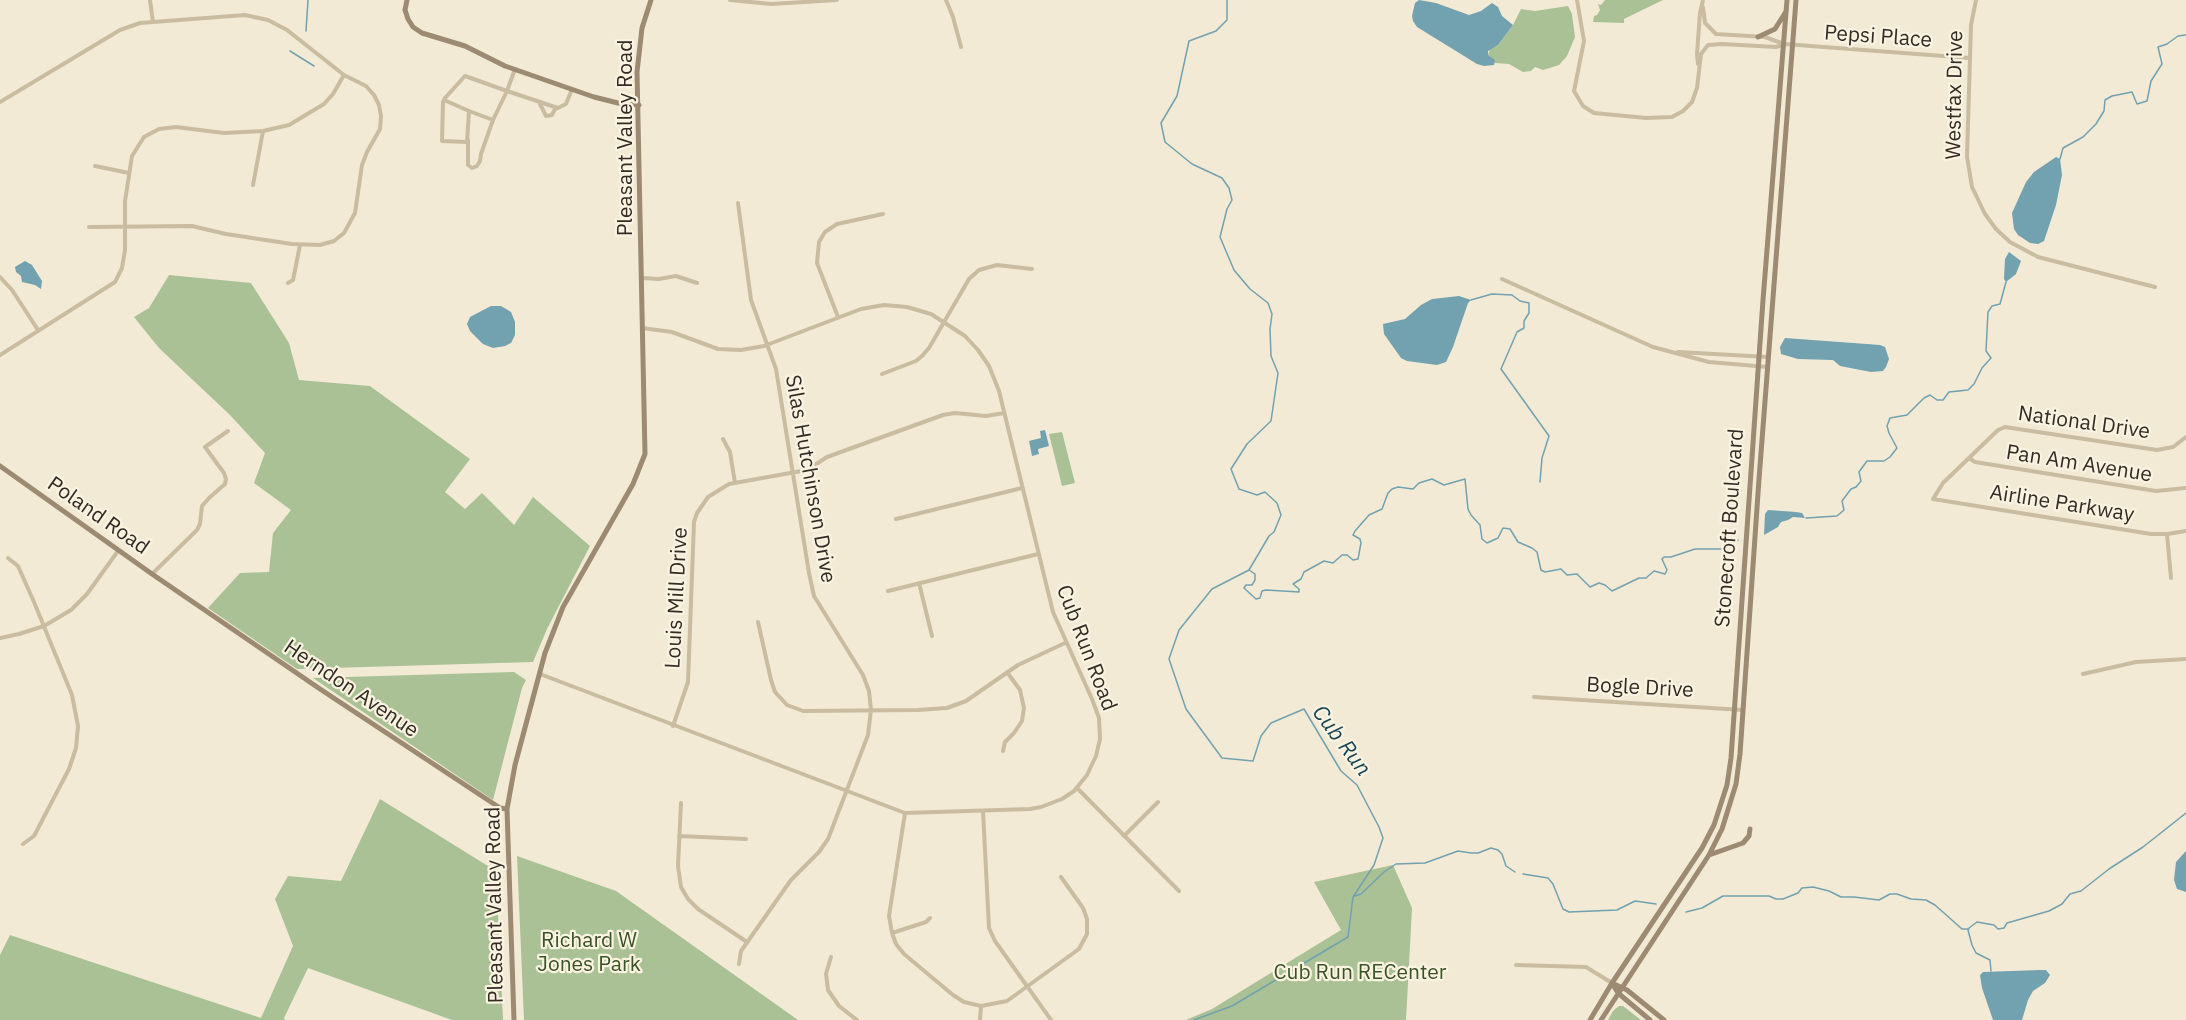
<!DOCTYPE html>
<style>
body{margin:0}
canvas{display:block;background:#f2ead5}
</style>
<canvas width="2186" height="1020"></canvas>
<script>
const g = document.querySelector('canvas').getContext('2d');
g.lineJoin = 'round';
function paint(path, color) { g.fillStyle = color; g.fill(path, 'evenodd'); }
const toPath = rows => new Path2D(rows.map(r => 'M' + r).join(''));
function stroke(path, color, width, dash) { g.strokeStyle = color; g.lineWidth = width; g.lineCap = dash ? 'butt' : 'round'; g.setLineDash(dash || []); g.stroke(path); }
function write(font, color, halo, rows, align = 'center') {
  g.font = font + ' "IBM Plex Sans",sans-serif'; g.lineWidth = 4.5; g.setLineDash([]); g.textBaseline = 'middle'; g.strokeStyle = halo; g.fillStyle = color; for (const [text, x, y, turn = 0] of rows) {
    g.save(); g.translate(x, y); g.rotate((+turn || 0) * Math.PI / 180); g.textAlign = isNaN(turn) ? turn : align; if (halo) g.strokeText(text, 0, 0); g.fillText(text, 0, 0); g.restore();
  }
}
const green = toPath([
 [1605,0,1663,0,1624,19,1624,23,1593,22,1594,16,1597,15,1600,10,1598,4,1601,5],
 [1568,6,1572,14,1575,37,1567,56,1559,65,1543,70,1535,67,1531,71,1523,72,1509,64,1495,63,1488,55,1490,49,1498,45,1513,25,1521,9,1535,11],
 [169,275,251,283,289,343,299,380,370,386,470,459,445,492,465,509,482,493,514,525,533,497,590,546,547,629,533,662,297,669,208,608,240,573,269,572,273,533,291,510,254,483,265,453,230,415,159,348,134,317,149,308],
 [1062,432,1075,483,1062,486,1049,434],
 [514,672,526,680,522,688,493,800,313,678],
 [380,799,496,871,503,1020,452,1020,308,968,284,1018,285,1020,0,1020,0,955,10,935,261,1018,293,946,275,899,288,876,341,881],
 [517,856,616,891,798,1020,524,1020],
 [1393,865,1412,908,1406,1020,1186,1020,1212,1009,1341,930,1314,882],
 [1619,1006,1623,1006,1641,1020,1608,1020,1613,1011]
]);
const water = toPath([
 [1419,0,1436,3,1469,15,1481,11,1492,3,1498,7,1502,16,1513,25,1498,45,1488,51,1488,55,1495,60,1494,65,1484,66,1477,64,1417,27,1413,21,1412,16,1415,3],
 [2056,157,2060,159,2062,175,2056,205,2044,241,2038,244,2030,243,2018,235,2014,229,2012,213,2026,182,2034,172],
 [2009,252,2021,261,2016,274,2006,282,2004,279,2005,259],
 [25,261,32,265,42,281,41,289,35,285,22,282,21,276,16,272,15,267],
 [1459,296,1471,300,1468,303,1453,347,1446,362,1437,365,1407,361,1401,358,1384,334,1383,324,1405,319,1421,305,1432,299],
 [491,306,501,306,511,312,515,322,515,335,511,343,505,346,493,348,483,344,470,331,467,324,470,317],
 [1785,338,1880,345,1885,347,1889,359,1886,367,1883,371,1871,372,1840,366,1833,360,1798,359,1781,354,1780,347],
 [1045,430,1049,446,1038,449,1039,454,1032,456,1029,441,1041,438,1040,431],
 [1768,510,1796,512,1802,513,1805,518,1793,517,1788,520,1781,522,1778,527,1764,535,1765,514],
 [2186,851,2186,892,2177,889,2174,880,2176,862],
 [2040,970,2046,970,2050,975,2045,983,2033,991,2028,1000,2022,1020,1993,1020,1982,988,1980,975,1983,972]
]);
const stream = toPath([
 [306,31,308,0],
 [290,51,314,66],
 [2060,159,2063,148,2083,137,2096,124,2104,111,2105,100,2112,96,2132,92,2137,104,2147,101,2151,81,2162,64,2158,47,2167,44,2178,36,2186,35],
 [1471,300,1492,294,1512,295,1520,301,1529,303,1529,313,1524,321,1524,328,1517,332,1501,369,1549,436,1542,458,1540,482],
 [1806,518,1837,516,1844,510,1842,501,1851,489,1856,487,1861,481,1859,472,1867,461,1884,461,1890,457,1897,448,1889,433,1887,426,1890,418,1907,415,1924,398,1930,395,1937,400,1943,400,1949,392,1968,390,1974,384,1982,368,1991,358,1986,351,1988,312,1992,306,2000,304,2006,282],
 [1249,570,1255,574,1255,580,1252,585,1246,585,1244,588,1256,599,1260,598,1262,591,1266,590,1299,592,1299,589,1293,584,1301,579,1304,572,1324,561,1333,563,1342,555,1347,555,1353,560,1358,559,1361,543,1360,539,1353,535,1355,531,1369,515,1382,509,1388,493,1392,489,1398,487,1413,489,1419,483,1432,479,1444,485,1465,479,1468,509,1471,515,1480,525,1482,539,1487,543,1498,538,1503,528,1510,529,1518,542,1532,548,1537,552,1541,570,1545,572,1561,569,1567,575,1577,574,1590,587,1599,583,1605,585,1612,591,1639,578,1646,578,1654,571,1665,574,1667,570,1662,559,1664,557,1671,557,1695,549,1721,549,1738,540],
 [1523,874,1548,878,1553,884,1563,909,1569,912,1617,910,1635,901,1656,904],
 [1355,896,1361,894,1384,872,1396,864,1425,863,1458,851,1471,853,1478,853,1491,848,1498,850,1502,854,1506,866,1515,872],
 [1686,912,1702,908,1723,896,1769,896,1776,899,1783,899,1798,893,1802,888,1813,887,1829,891,1841,897,1854,897,1879,900,1890,894,1897,894,1911,899,1926,900,1935,905,1962,929,1969,929],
 [1969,928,1977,922,1994,925,1998,929,2004,928,2007,923,2049,911,2062,904,2070,894,2081,891,2109,869,2143,847,2186,813],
 [1968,930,1972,945,1976,953,1990,960,1991,971],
 [1194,1020,1232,1006,1348,937,1353,897,1374,865,1383,838,1379,827,1357,785,1341,771,1304,709,1271,723,1261,736,1253,761,1222,758,1186,709,1169,659,1179,630,1212,589,1249,570,1269,536,1274,532,1281,515,1277,503,1265,492,1257,495,1239,489,1231,469,1247,444,1271,421,1278,373,1271,356,1270,329,1272,314,1268,303,1250,289,1234,270,1220,237,1227,209,1232,200,1229,188,1222,178,1192,164,1165,142,1161,123,1177,96,1189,41,1216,31,1227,20,1227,0]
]);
const street = toPath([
 [150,0,153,22],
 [730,0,771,4,837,0],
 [946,0,953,17,961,47],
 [1577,0,1584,41,1574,91,1583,106,1594,113,1646,118,1672,117,1683,111,1692,102,1697,88,1701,54,1708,45,1722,44,1776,47,1783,45],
 [1976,0,1971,25,1967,157,1972,187,1985,214,1996,229,2010,242,2038,257,2155,287],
 [1703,7,1705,23,1716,34,1765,37,1784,44,1970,58],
 [1698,64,1697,54,1700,13,1703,0],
 [444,100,469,111,467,142,442,141,443,102,445,98,465,76,507,91,515,69],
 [0,102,120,30,140,23,245,15,268,20,287,30,344,75,366,86,374,95,379,105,381,116,380,129,367,152,362,165,355,213,344,233,334,241,320,245,292,244,226,234,192,226,89,227],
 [540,104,546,116,552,115,555,109],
 [469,111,493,120,507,91,558,108,566,104,572,89],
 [468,140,468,165,472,168,477,166,480,161,481,154,493,120],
 [95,166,129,173],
 [253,185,263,131],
 [738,203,751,300,776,369,809,573,814,596,863,675,869,691,871,710,868,735,828,839,819,852,791,880,741,951,739,964],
 [0,277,12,290,38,330],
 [642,278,659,279,676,276,697,283],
 [1502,279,1653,347,1709,362,1768,367],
 [288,283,293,280,300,245],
 [838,317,817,263,819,242,825,232,837,224,883,214],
 [1678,352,1768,357],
 [0,355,115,282,122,268,125,250,125,201,132,156,144,137,159,129,176,127,224,133,263,131,289,125,324,104,333,94,344,75],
 [882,374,916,361,922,356,929,348,969,279,979,270,997,265,1032,269],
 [2186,437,2173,447,2157,450,2005,427,1998,430,1943,483,1933,499,2151,534,2167,534,2186,531],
 [723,439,730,452,735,483],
 [1969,458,1975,462,2156,491,2186,488],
 [896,519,1022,488],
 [2167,534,2171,578],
 [8,558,18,566,34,602,72,695,78,726,76,748,69,769,34,836,23,844],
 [152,574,197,530,200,524,202,506,209,498,225,484,226,479,224,473,205,447,228,431],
 [919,583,932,636],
 [888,591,1038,554],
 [758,622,771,680,775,692,787,705,803,711,918,710,947,708,966,701,1018,665,1065,643],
 [0,638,19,634,44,626,71,610,87,594,118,551],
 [540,674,905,813,1030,809,1041,807,1062,799,1074,791,1087,775,1096,756,1100,739,1099,718,1092,699,1053,612,999,391,989,366,978,350,965,336,931,314,907,307,884,305,861,309,764,346,741,350,718,349,672,332,642,328],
 [2083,674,2136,662,2186,659],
 [1534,697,1743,710],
 [673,726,688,682,694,522,697,513,708,497,729,484,807,470,827,457,943,415,955,413,986,416,1004,413],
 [1003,751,1005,742,1014,733,1022,721,1024,708,1020,690,1007,672],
 [1077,788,1179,891],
 [681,803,678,866,681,887,688,899,698,909,747,942],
 [983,811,989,928,995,941,1051,1020],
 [905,813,889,916,892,933,896,944,904,954,953,995,964,1002,981,1006,1007,1001,1079,949,1087,934,1087,919,1083,908,1061,877],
 [679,836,746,839],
 [1124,836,1158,802],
 [892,933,926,922,930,918],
 [831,957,826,974,828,990,839,1006,857,1020],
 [1516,965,1586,967,1612,983],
 [980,1020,981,1006]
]);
const secondary = toPath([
 [407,0,405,10,408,19,413,27,422,33,465,46,505,66,594,97,618,103,639,105],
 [1758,37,1775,29,1785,13],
 [0,466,152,574,320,689,500,808,507,809],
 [1709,855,1743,843,1749,836,1750,829],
 [1612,983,1627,990,1664,1020],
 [1612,983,1618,993,1650,1020],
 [514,1020,507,809,515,765,545,653,563,607,633,484,645,454,637,72,642,28,651,0],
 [1590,1020,1612,983,1702,848,1714,825,1727,785,1731,758,1763,300,1787,0],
 [1601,1020,1709,855,1722,829,1736,784,1740,754,1759,479,1796,0]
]);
const streetNames = [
 ["Pepsi Place",1878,37,4],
 ["Westfax Drive",1955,95,-89],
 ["Pleasant Valley Road",626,138,-90],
 ["National Drive",2084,423,8],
 ["Pan Am Avenue",2079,464,9],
 ["Silas Hutchinson Drive",810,479,80],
 ["Airline Parkway",2062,504,9],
 ["Poland Road",98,516,35],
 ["Stonecroft Boulevard",1730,528,-86],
 ["Louis Mill Drive",677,598,-87],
 ["Cub Run Road",1086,648,69],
 ["Bogle Drive",1640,688,3],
 ["Herndon Avenue",351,689,34],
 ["Pleasant Valley Road",495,905,-91]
];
const parkNames = [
 ["Richard W",589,941],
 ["Jones Park",589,965],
 ["Cub Run RECenter",1360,973]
];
const waterNames = [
 ["Cub Run",1341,741,53]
];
paint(green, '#a9c194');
paint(water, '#72a1b0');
stroke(stream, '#72a1b0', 1.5);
stroke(street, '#cabca0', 4);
stroke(secondary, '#9d8a72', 5);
write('21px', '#332c24', '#faf3e1', streetNames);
write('21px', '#3a5326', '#faf3e1', parkNames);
write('italic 22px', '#184657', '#faf3e1', waterNames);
</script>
